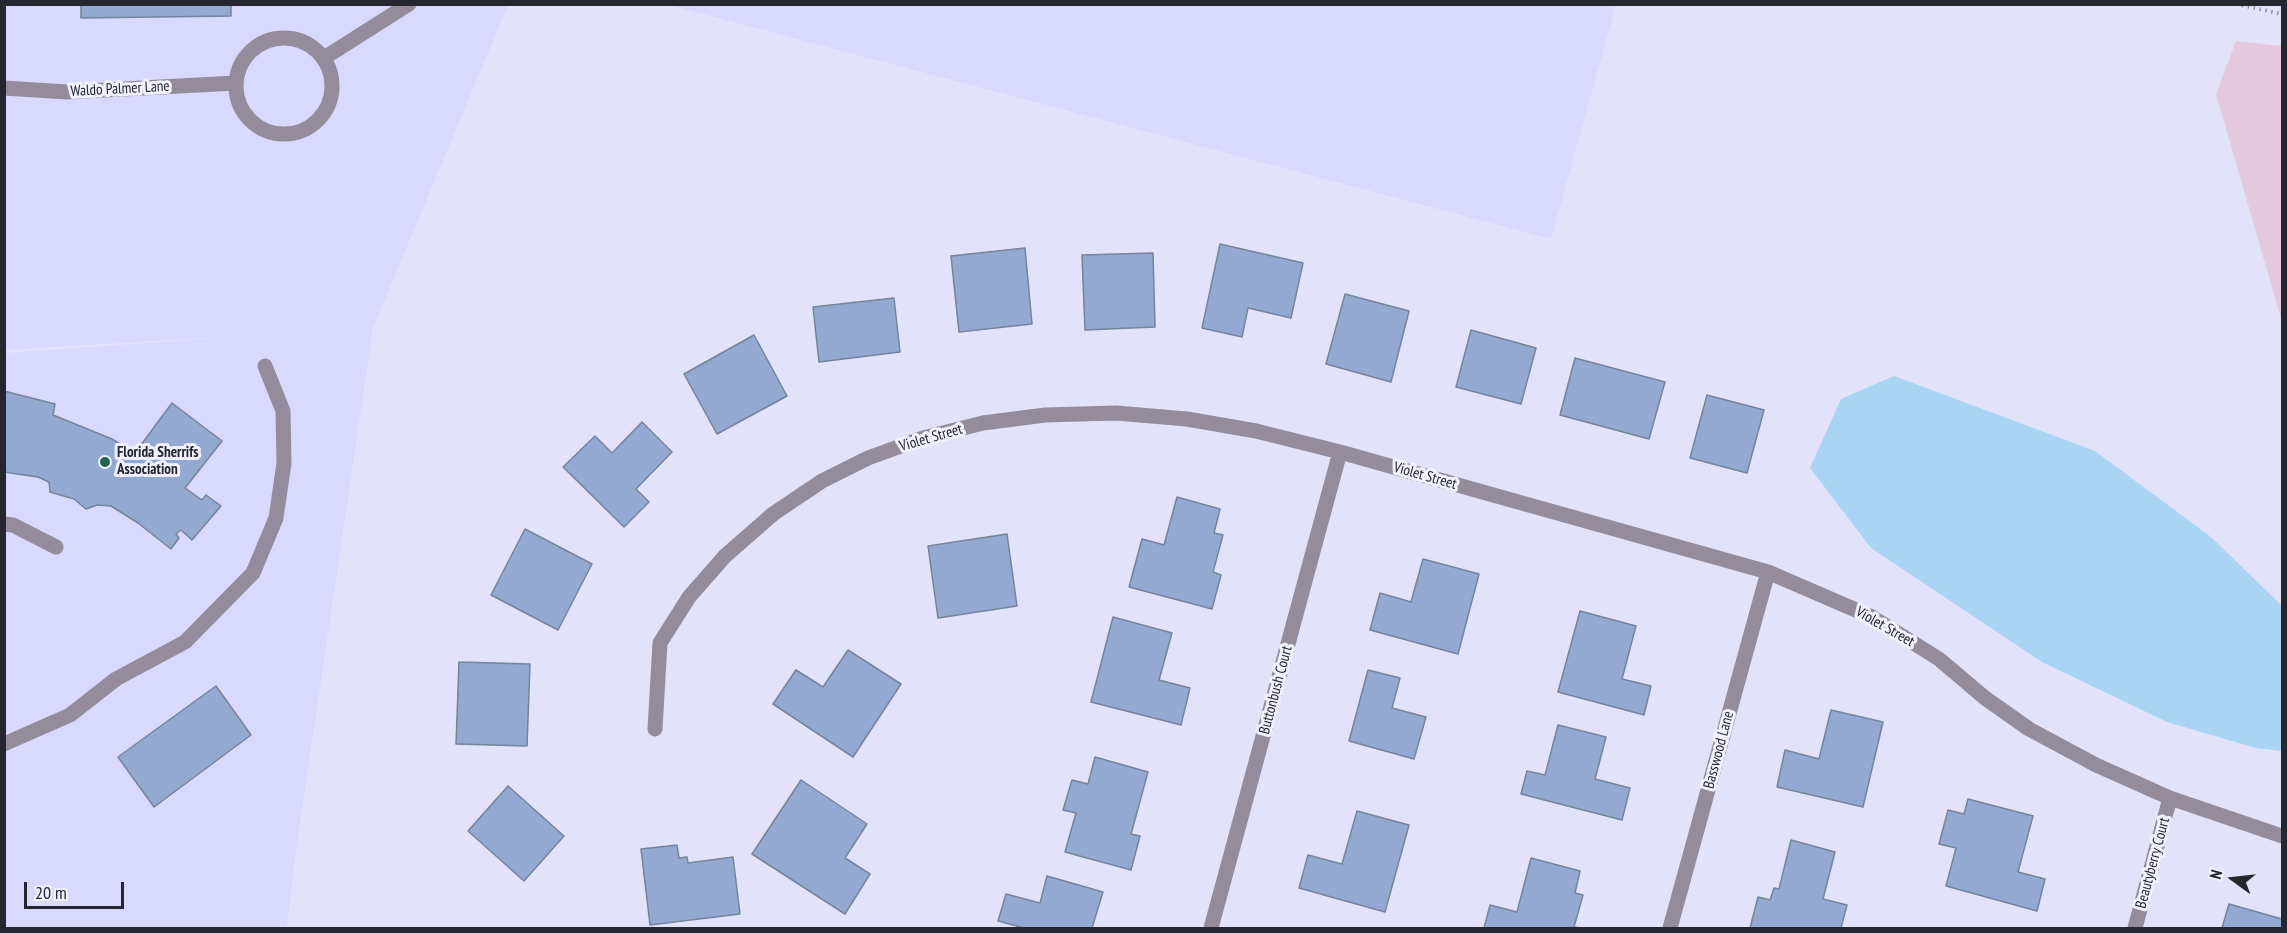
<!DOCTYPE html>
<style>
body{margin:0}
#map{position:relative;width:2287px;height:933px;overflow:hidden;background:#e2e3fb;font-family:"PT Sans Narrow",sans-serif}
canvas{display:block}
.frame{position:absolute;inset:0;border:6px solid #262631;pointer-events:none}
.north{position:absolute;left:2203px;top:849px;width:60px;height:60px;-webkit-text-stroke:4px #f1f1fd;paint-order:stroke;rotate:285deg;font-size:16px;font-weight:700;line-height:24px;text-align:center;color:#262631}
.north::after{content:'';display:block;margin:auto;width:21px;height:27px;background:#262631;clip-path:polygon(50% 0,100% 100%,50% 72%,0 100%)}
.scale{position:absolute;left:24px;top:882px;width:100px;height:27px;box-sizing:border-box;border:3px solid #262631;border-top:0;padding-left:8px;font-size:18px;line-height:21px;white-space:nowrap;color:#262631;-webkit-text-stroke:4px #f1f1fd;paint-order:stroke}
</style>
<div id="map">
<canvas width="2287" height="933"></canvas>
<div class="frame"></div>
<div class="north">N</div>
<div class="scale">20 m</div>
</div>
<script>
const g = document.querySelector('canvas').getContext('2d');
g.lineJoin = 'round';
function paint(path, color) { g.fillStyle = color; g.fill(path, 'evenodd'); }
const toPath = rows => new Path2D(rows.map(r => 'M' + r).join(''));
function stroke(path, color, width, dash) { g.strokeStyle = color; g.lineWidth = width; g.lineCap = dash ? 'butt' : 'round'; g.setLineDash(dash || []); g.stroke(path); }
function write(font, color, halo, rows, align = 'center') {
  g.font = font + ' "PT Sans Narrow",sans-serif'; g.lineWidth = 6; g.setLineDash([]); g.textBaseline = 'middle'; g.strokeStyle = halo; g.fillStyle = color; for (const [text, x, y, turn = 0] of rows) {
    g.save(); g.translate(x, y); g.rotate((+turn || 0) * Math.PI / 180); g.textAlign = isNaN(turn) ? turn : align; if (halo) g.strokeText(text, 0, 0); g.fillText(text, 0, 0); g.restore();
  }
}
const built = toPath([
 [5,5,508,5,373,328,295,857,287,928,5,928,5,353,256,335,5,350],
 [669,5,1616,5,1551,239]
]);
const green = toPath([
 [2236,41,2282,46,2282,322,2216,94]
]);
const water = toPath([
 [1894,376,2095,451,2211,537,2282,606,2282,751,2256,748,2167,722,2042,662,1871,548,1810,468,1841,399]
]);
const building = toPath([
 [81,4,231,4,231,16,81,18,81,4],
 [1220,244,1303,263,1291,318,1248,308,1242,337,1202,328,1220,244],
 [1025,248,1032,324,959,332,951,256,1025,248],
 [1153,253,1155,327,1085,330,1082,255,1153,253],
 [1345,294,1409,311,1391,382,1326,364,1345,294],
 [894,298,900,352,819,362,813,307,894,298],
 [1471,330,1536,348,1521,404,1456,387,1471,330],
 [754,335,787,396,717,434,684,374,754,335],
 [1575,358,1665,382,1649,439,1560,415,1575,358],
 [4,391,55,404,53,415,112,439,135,453,172,403,222,441,185,488,202,500,206,495,221,506,192,540,181,530,176,534,179,538,171,549,138,523,111,506,97,505,86,509,74,499,50,492,49,482,38,477,4,472,4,391],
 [1707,395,1764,410,1747,473,1690,458,1707,395],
 [642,422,672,452,636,489,649,502,624,527,563,467,595,436,612,453,642,422],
 [1177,497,1220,509,1214,533,1223,535,1213,572,1221,575,1212,609,1129,587,1142,539,1164,545,1177,497],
 [525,529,592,564,558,630,491,595,525,529],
 [1007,534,1017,606,938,618,928,546,1007,534],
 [1423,559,1479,574,1458,654,1370,630,1380,593,1411,602,1423,559],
 [1580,611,1636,626,1622,679,1651,686,1644,715,1558,692,1580,611],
 [1113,617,1172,633,1159,680,1190,688,1181,725,1091,702,1113,617],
 [848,650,901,684,853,757,773,704,796,670,823,687,848,650],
 [459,662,530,664,527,746,456,744,459,662],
 [1368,670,1400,678,1392,708,1426,717,1414,759,1349,741,1368,670],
 [216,686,251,735,154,807,118,757,216,686],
 [1831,710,1883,722,1863,807,1777,787,1785,750,1819,759,1831,710],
 [1558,725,1606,737,1595,779,1630,788,1622,820,1521,794,1527,771,1545,775,1558,725],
 [1095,757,1148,772,1131,834,1140,836,1131,870,1065,852,1076,813,1063,810,1072,780,1088,784,1095,757],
 [801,780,867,824,845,858,870,874,845,914,752,854,801,780],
 [508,786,564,836,524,881,468,831,508,786],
 [1968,799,2033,816,2018,872,2045,879,2037,911,1946,886,1956,848,1939,844,1948,810,1964,814,1968,799],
 [1357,811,1409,825,1385,912,1299,888,1308,855,1342,864,1357,811],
 [1791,840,1835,852,1823,899,1847,905,1841,928,1750,928,1758,897,1770,900,1774,888,1779,889,1791,840],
 [677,845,679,858,687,857,688,863,733,857,740,914,650,925,641,849,677,845],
 [1531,858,1580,871,1575,893,1583,895,1574,927,1581,928,1484,928,1490,905,1517,912,1531,858],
 [1047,876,1103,892,1092,928,1024,928,998,921,1006,894,1040,903,1047,876],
 [2229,904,2282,919,2282,928,2222,928,2229,904]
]);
const path = toPath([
 [2236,4,2282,14]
]);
const lane = toPath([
 [324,58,409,4],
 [4,524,13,525,56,547],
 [4,744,70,715,116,679,185,642,253,573,276,518,284,463,283,411,265,366]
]);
const street = toPath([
 '236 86a48 48 0 1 1 96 0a48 48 0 1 1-96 0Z',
 [4,88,67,92,236,83],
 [655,729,660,643,689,597,725,556,773,514,822,481,868,458,923,438,983,423,1045,415,1116,413,1187,419,1256,431,1340,452,1768,572,1872,617,1939,659,1985,698,2029,729,2096,765,2170,798,2282,836],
 [1211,928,1340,452],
 [1670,928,1768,572],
 [2135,928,2170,798]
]);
const markers = [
 [105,462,6,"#216251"]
];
const streetNames = [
 ["Waldo Palmer Lane",120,89,-3],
 ["Violet Street",931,438,-16],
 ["Violet Street",1425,476,16],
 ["Violet Street",1885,627,30],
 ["Buttonbush Court",1276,690,-75],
 ["Basswood Lane",1719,750,-75],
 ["Beautyberry Court",2153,863,-75]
];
const poiNames = [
 ["Florida Sherrifs",117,453],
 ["Association",117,470]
];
paint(built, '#d9d9fe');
paint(green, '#e4c8e0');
paint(water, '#a9d4f4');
paint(building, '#93a9d1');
stroke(building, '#75839b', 1.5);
stroke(path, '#9191a4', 4, [1.5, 4.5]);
stroke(lane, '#948b9d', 15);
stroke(street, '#948b9d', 15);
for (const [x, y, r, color] of markers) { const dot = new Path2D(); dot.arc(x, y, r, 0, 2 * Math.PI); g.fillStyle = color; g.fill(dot); stroke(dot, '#f1f1fd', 2); }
write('15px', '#262631', '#f1f1fd', streetNames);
write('bold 15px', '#262631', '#f1f1fd', poiNames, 'left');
</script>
